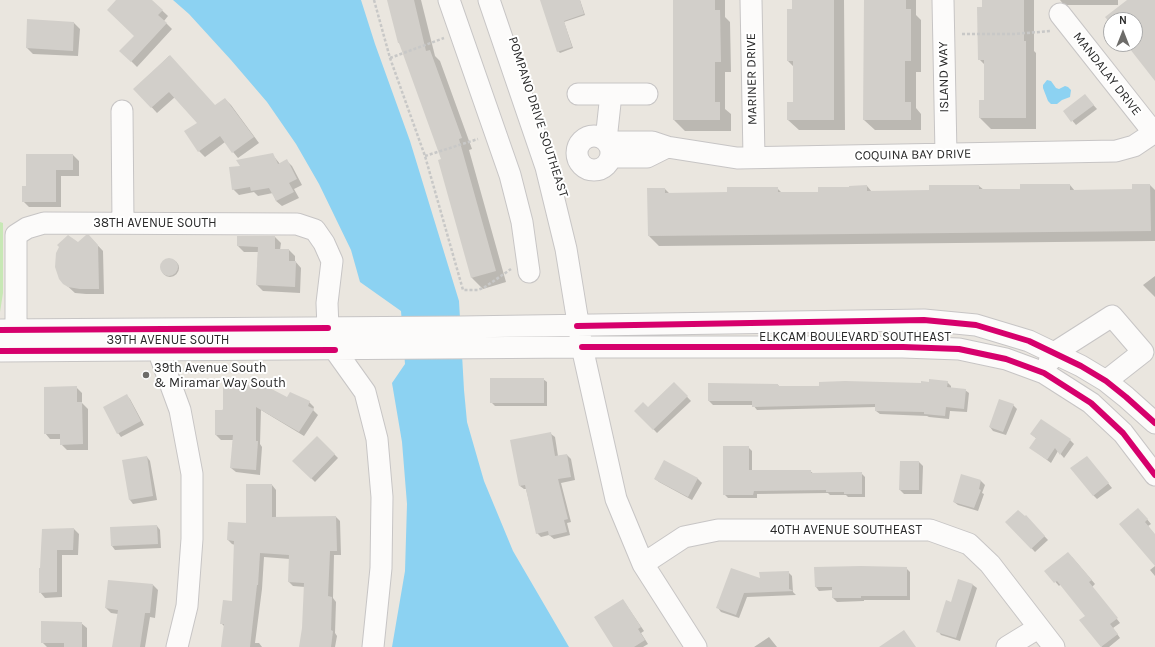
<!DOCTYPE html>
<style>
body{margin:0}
#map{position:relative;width:1155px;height:647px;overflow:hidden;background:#eae6df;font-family:Karla,sans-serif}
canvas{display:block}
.north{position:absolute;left:1103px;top:12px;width:40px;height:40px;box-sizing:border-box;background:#fff;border:1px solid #aaa;border-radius:50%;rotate:0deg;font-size:11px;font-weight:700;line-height:16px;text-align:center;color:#2a2a2a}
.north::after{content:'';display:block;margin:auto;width:14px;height:18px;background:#6d6c69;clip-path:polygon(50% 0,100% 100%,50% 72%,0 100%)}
</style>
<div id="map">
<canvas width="1155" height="647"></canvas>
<div class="north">N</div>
</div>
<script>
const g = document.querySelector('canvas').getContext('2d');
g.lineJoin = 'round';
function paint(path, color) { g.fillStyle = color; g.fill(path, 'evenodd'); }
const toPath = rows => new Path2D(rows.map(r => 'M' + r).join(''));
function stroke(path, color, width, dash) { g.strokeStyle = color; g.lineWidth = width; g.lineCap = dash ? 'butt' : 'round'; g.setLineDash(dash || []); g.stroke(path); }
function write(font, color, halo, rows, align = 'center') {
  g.font = font + ' Karla,sans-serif'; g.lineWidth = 4; g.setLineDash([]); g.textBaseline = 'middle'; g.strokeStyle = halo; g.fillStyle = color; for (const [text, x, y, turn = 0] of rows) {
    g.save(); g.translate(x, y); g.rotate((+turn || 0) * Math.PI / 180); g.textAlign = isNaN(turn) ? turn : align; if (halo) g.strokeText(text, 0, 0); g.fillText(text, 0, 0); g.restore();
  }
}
const green = toPath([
 [0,222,3,223,3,293,0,312]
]);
const water = toPath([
 [173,0,361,0,375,44,410,141,459,301,464,390,467,422,484,481,513,551,569,647,392,647,405,571,407,504,402,442,392,383,405,364,401,311,360,282,351,250,319,184,296,144,267,102,231,60,189,14],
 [1047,80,1051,81,1056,88,1059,89,1065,86,1068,87,1071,90,1070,97,1062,100,1057,104,1051,104,1048,101,1043,88,1043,85]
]);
const shadow = toPath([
 [117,0,151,0,168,16,164,21,172,29,137,67,121,51,135,36],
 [388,0,421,0,435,56,440,61,472,149,469,150,506,282,483,289,472,278,439,161,442,160,401,45,399,43],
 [541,0,580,0,585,15,564,22,573,48,560,53,558,51],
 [674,0,725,0,725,17,730,22,731,72,725,72,725,109,731,114,731,131,685,131,674,120],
 [793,0,844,0,845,130,799,130,788,120,794,103,794,67,788,61],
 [865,0,916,0,916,15,921,20,921,72,916,72,916,108,921,114,921,130,875,130,864,120],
 [983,0,1034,0,1034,51,1036,53,1036,129,991,129,980,118,985,101,985,65,979,59],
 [1060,0,1118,0,1118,5,1064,5],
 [28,20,74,23,80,29,78,56,33,54,27,48],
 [169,56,215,106,225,99,231,105,259,143,238,158,225,142,205,157,199,151,198,123,175,97,157,113,135,89],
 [1088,99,1097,109,1076,125,1064,111],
 [272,154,280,164,287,161,292,166,302,185,294,189,299,198,282,206,276,201,273,193,258,196,254,192,239,195,233,189,242,166],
 [73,155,79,161,79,176,61,176,61,207,29,207,23,201,27,187],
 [1070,185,1075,191,1133,190,1150,185,1155,190,1155,241,659,246,649,236,665,189,670,194,728,193,777,188,782,193,819,193,867,186,872,192,930,191,930,186,979,186,984,190,1021,190],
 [89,236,103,251,104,294,86,294,75,293,64,283,78,244],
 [275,237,281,243,280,250,289,250,295,256,295,261,301,268,300,293,263,291,257,285,258,252,244,252,238,246],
 '161 268a9 9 0 1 1 18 0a9 9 0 1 1-18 0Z',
 [1155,276,1155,297,1143,285],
 [543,379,547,382,547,406,495,406,491,402],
 [947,382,951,386,951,388,965,390,969,393,967,412,950,411,949,419,929,417,927,416,880,414,876,411,876,407,757,410,753,405,713,405,709,401,778,385,780,387,922,384],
 [674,383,691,401,657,433,636,411,648,408],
 [76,387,82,393,82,403,88,409,88,450,67,450,61,444,61,439,50,439,45,433],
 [127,396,130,399,144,425,121,437,118,433],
 [288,398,309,402,314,407,313,410,318,415,304,436,261,410,260,444,262,447,260,475,236,472,231,468,233,440,221,440,216,435,216,411],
 [1013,405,1017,409,1006,435,993,431,990,427],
 [551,434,555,437,558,456,567,455,571,459,575,480,561,483,571,522,567,523,570,535,554,539,549,535,541,537,537,533,526,489,524,489,520,486],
 [1031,434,1070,440,1074,444,1064,458,1058,451,1051,463,1031,448,1037,439],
 [317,437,338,458,315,482,294,461],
 [748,447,752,451,752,471,810,471,814,474,861,473,865,477,865,497,848,497,846,495,830,495,828,493,757,494,757,498,728,498,724,494],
 [147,457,150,461,157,500,133,504,130,500,123,461],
 [1090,461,1112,488,1097,499,1093,495],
 [665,462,698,479,702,483,692,500,659,482,655,479],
 [919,462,923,466,922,494,904,494,900,490],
 [962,476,981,481,985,485,982,493,984,494,978,511,958,505,954,502],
 [272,485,276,490,276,518,336,517,340,521,341,555,334,555,333,598,336,602,335,633,337,636,335,647,300,647,308,602,305,587,293,586,289,582,290,559,264,557,262,589,255,643,259,643,262,647,222,647,225,627,221,623,233,602,235,545,232,544,228,540,247,524],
 [1142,513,1151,524,1148,526,1155,535,1155,565],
 [1026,517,1048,540,1035,552,1007,522],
 [157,526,160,530,161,548,115,550,112,546],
 [74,529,79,534,78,555,62,555,62,597,45,598,40,592,43,530],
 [1072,557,1095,584,1092,587,1120,623,1113,628,1120,638,1109,647,1102,647,1080,620,1086,616,1061,584,1059,586,1046,571],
 [1155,566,1155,576,1150,570],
 [906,568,910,572,910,600,864,600,864,601,837,602,833,598,833,590,819,591,816,587],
 [788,572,792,576,793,592,796,595,747,597,739,618,721,612,718,608,761,580],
 [959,580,973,585,977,588,960,641,941,635,938,631,952,603],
 [153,585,158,590,155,618,150,617,145,647,113,647,118,614,111,613,106,608],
 [623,600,644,631,641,633,648,644,643,647,614,647],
 [81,623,87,628,87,647,47,647,42,642],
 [769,637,777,647,754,647]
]);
const building = toPath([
 [116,0,152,0,163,10,158,15,167,23,131,62,119,51,134,36,107,10],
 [387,0,414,0,426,51,430,50,462,138,459,139,496,271,471,278,438,160,441,159,399,43,398,43],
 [540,0,580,0,584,14,564,21,572,47,557,52],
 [673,0,715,0,715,10,720,10,721,62,715,62,715,102,720,102,720,120,673,120],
 [792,0,834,0,834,120,787,120,787,102,793,102,793,61,787,61,787,9,792,9],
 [864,0,906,0,906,9,911,9,911,61,905,61,905,102,911,102,911,120,863,120],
 [982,0,1024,0,1024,41,1026,41,1026,118,979,118,979,100,984,100,984,60,978,60,977,7,982,7],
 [1127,0,1155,0,1155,81,1126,44,1135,44,1135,20,1111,20,1111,24,1105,17],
 [27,19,74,22,73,51,26,48],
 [170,55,215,105,225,98,254,137,232,153,220,136,198,152,184,131,197,123,169,92,151,108,133,89],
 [1085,94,1094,105,1071,122,1063,111],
 [273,153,278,164,287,159,297,179,289,183,294,192,276,201,269,188,251,191,250,187,232,190,229,167,240,166,236,160],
 [26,154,73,154,73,170,56,170,56,202,22,202,22,186,26,186],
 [1020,184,1070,184,1070,190,1132,189,1132,184,1150,184,1151,231,648,236,647,188,665,188,665,193,727,192,727,187,778,187,778,192,818,192,818,187,849,187,849,186,867,185,867,191,929,190,929,185,979,185,979,189,1020,189],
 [68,235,78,242,86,235,89,235,98,245,99,289,80,289,68,287,63,284,59,279,55,267,56,253,59,247,57,245],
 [237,236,275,236,275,249,289,249,289,261,296,261,295,287,256,285,258,247,237,246],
 '160 267a9 9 0 1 1 18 0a9 9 0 1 1-18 0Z',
 [490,378,544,378,544,403,490,403],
 [929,379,948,381,947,387,966,389,964,409,946,407,945,416,924,414,924,412,875,411,875,404,752,407,752,401,708,401,708,383,778,384,778,386,819,386,819,382,845,381,921,383,921,381,929,382],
 [674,382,688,396,653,430,634,411,643,402,648,407],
 [223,385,264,385,287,397,290,392,310,401,308,406,314,409,299,432,256,407,256,441,258,441,256,470,230,468,233,435,215,435,215,410,223,410],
 [77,386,77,402,82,402,83,444,60,445,60,434,44,434,44,387],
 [127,394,141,421,117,434,103,407],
 [999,399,1014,404,1003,432,989,427],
 [1041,419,1071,439,1060,455,1055,448,1047,460,1029,448,1036,438,1030,434],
 [551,432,555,456,567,454,571,477,558,479,568,519,564,520,567,532,549,536,548,531,536,534,525,485,519,486,510,440],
 [317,436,335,454,311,479,292,461],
 [723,446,749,446,749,470,811,470,811,473,862,472,862,494,844,494,844,492,826,492,826,490,754,491,753,495,723,495],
 [147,456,153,496,129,500,122,460],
 [1087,456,1109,483,1093,496,1070,468],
 [664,460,698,478,688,497,654,479],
 [900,461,919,461,919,490,899,490],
 [961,474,981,480,979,489,981,490,974,508,953,502],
 [246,484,272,484,272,517,336,516,337,551,330,551,328,596,332,597,331,630,333,631,331,647,299,647,302,628,304,583,288,582,289,555,260,553,258,585,257,585,250,647,221,647,224,624,220,624,223,600,232,601,234,541,227,540,228,522,246,523],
 [1138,508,1148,519,1145,522,1155,534,1155,566,1119,524],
 [1018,510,1025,516,1026,515,1045,536,1031,549,1005,522],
 [157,525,158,544,111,546,110,527],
 [74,528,73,550,57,550,57,592,39,593,39,568,40,568,42,529],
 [1068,552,1092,580,1089,582,1118,618,1110,624,1118,634,1101,647,1079,620,1085,616,1057,581,1054,583,1044,571],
 [861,566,907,567,907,596,861,596,861,598,832,598,832,587,815,587,814,567],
 [731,568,760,578,759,572,789,571,789,589,794,591,744,593,736,615,716,608],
 [958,579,973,584,956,638,936,632,946,600,951,602],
 [108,580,153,584,150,613,145,613,140,647,112,647,118,610,105,608],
 [623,599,641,627,638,629,645,640,634,647,613,647,594,617],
 [41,621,82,622,82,647,64,647,64,643,41,643],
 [904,630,916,647,879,647]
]);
const path = toPath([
 [374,0,390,58,425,156,463,290,478,290,485,287,511,269],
 [962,34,1014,34,1051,31],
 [390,58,444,38],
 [425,156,478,139]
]);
const minor = toPath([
 [449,0,510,175,522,222,529,272],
 [489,0,546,167,566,249,582,347,616,499,643,564,696,647],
 [751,0,754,157],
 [943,0,946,154],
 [1060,14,1154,133],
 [578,94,647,94],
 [122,111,123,223],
 '577 153a17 17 0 1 1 34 0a17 17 0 1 1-34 0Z',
 [606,140,611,94],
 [609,142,652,142,667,147,737,158,1116,151,1134,146,1155,132],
 [611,157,647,157,667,147],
 [0,330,461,327,924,320,976,325,1029,341,1081,366,1106,381,1126,397,1155,423],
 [16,330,16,235,27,228,44,223,297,224,315,230,324,243,332,261,327,303,328,328,335,350,365,392,377,439,382,497,381,568,373,647],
 [154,339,180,410,192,474,192,539,187,606,177,647],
 [0,351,582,347,903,347,959,349,1006,359,1044,373,1091,403,1123,433,1155,475],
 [1049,362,1054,353,1112,316,1143,352,1106,381],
 [643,564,684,537,718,530,930,530,969,544,990,564,1054,647],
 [1007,647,1038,628]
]);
const cycleway = toPath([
 [577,326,924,320,976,325,1029,341,1081,366,1106,381,1126,397,1155,423],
 [0,330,328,328],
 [582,347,903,347,959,349,1006,359,1044,373,1091,403,1123,433,1155,475],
 [0,351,335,350]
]);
const markers = [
 [146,375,4,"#6d6c69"]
];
const streetNames = [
 ["MANDALAY DRIVE",1107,74,52],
 ["ISLAND WAY",944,77,-91],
 ["MARINER DRIVE",752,79,-91],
 ["POMPANO DRIVE SOUTHEAST",538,117,72],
 ["COQUINA BAY DRIVE",913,155,-1],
 ["38TH AVENUE SOUTH",155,223],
 ["ELKCAM BOULEVARD SOUTHEAST",855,337],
 ["39TH AVENUE SOUTH",168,340],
 ["40TH AVENUE SOUTHEAST",846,530]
];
const poiNames = [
 ["39th Avenue South",154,368],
 ["& Miramar Way South",154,383]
];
paint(green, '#c7e8b5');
paint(water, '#8cd2f2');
paint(shadow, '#0003');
paint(building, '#d2cfca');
stroke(minor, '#c7c5c5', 23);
stroke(path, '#c8c8c7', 2.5, [3, 2]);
stroke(minor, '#fcfbfa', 21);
stroke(cycleway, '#d6006c', 6);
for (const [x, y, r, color] of markers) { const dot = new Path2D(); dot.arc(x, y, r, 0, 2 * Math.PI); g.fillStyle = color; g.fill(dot); stroke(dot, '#fff', 1.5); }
write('13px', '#2a2a2a', '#fff', streetNames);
write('13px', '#2a2a2a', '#fff', poiNames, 'left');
</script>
